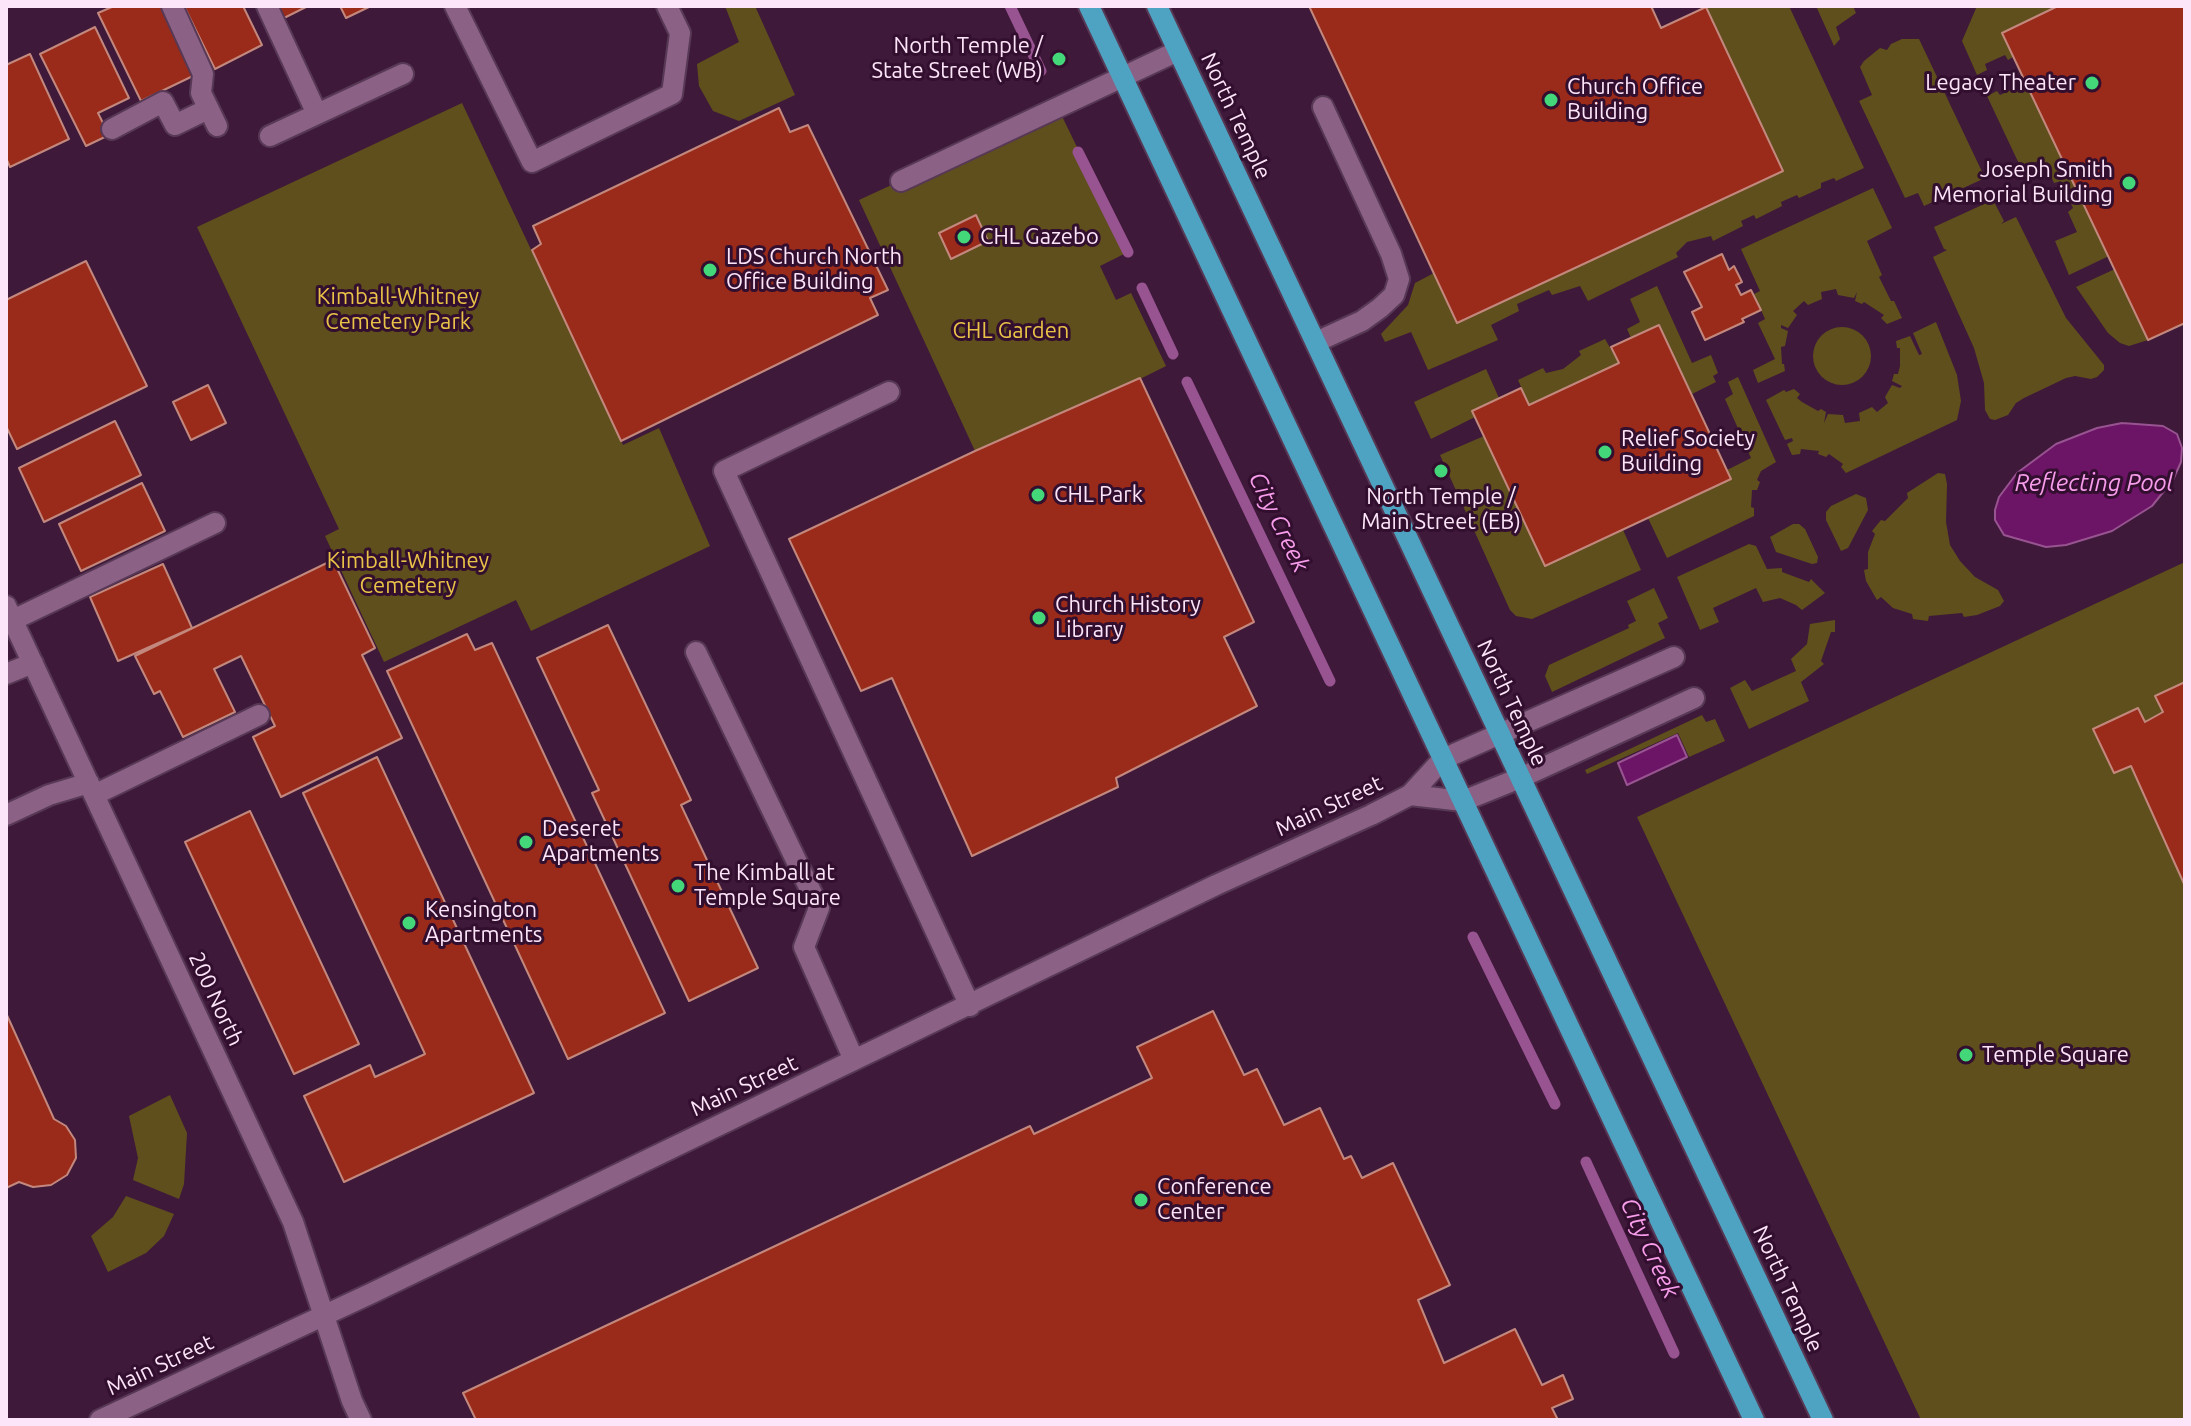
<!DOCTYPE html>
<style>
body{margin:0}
#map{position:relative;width:2191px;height:1426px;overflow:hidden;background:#3e193a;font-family:Ubuntu,sans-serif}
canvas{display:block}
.frame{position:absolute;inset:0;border:8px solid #fde5f9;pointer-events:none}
</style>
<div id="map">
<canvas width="2191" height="1426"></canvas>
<div class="frame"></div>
</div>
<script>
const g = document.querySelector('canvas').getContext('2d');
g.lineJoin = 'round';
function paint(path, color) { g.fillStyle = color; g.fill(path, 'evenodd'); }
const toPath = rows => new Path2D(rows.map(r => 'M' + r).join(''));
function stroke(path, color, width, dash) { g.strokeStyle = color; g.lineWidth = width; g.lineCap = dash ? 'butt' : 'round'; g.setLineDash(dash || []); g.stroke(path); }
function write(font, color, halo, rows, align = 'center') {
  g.font = font + ' Ubuntu,sans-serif'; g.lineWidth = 6; g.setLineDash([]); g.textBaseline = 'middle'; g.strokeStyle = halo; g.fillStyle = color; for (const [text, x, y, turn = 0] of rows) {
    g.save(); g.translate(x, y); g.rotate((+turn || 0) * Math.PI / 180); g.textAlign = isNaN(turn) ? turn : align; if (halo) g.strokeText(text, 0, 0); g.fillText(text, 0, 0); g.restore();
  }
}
const green = toPath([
 [725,6,755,6,795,95,739,121,713,111,699,86,697,64,739,42],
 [1706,6,1789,6,1864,168,1836,181,1834,178,1821,183,1821,188,1799,198,1797,195,1781,202,1782,206,1756,219,1754,215,1741,221,1743,226,1713,241,1711,236,1687,242,1676,253,1678,257,1588,301,1580,286,1552,295,1549,290,1517,304,1519,311,1491,325,1498,340,1428,370,1411,332,1385,342,1381,334,1408,305,1415,283,1434,273,1782,170],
 [1816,6,1853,6,1856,13,1836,27,1840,39,1834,46],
 [1977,6,2058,6,2002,33,2013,57,2008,60,2005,55,1985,64,1987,70,1977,75,1962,41],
 [1902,39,1919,39,1985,178,1924,206,1918,193,1905,198,1859,101,1872,95,1860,67,1864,61,1880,48,1887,50,1891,44],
 [2023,78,2109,256,2069,275,2055,241,2077,232,2068,212,2073,208,2061,181,2054,183,2043,159,2021,168,1987,96,1997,91,2000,95,2020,86,2017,81],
 [462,103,623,445,659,428,710,546,531,631,516,600,384,662,325,536,339,529,197,227],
 [1058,108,1128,252,1100,266,1116,300,1131,293,1166,366,1140,379,1254,622,1224,637,1257,706,1116,778,1118,787,892,678,861,691,789,539,975,451,859,200],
 [1873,188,1892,228,1867,241,1882,275,1879,277,1891,301,1894,301,1902,318,1887,324,1881,318,1884,315,1864,302,1862,304,1855,301,1857,292,1854,298,1838,295,1836,289,1821,292,1822,299,1808,305,1804,301,1793,311,1797,315,1788,328,1781,325,1781,328,1788,331,1785,346,1781,347,1782,364,1784,364,1785,371,1758,383,1753,370,1775,359,1758,323,1765,319,1754,294,1760,291,1741,249],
 [1993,200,2004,221,2001,224,2016,217,2066,318,2104,365,2104,370,2097,377,2091,379,2075,376,2066,378,2024,398,2016,403,2008,415,1995,420,1990,419,1985,410,1984,383,1974,348,1933,257,1947,250,1944,249,1934,227],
 [2115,269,2148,340,2129,346,2120,343,2108,333,2076,287],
 [1657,286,1692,363,1711,355,1718,373,1713,376,1716,382,1692,394,1659,325,1631,338,1627,329,1640,322,1630,299],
 [1936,322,1957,375,1961,401,1957,420,1846,473,1841,467,1843,464,1829,454,1826,457,1818,454,1819,451,1801,449,1800,454,1792,455,1787,444,1793,441,1792,438,1785,440,1766,400,1784,390,1786,392,1794,389,1800,394,1797,398,1802,402,1818,411,1821,409,1826,412,1824,423,1828,414,1843,415,1845,423,1860,421,1859,413,1872,407,1877,412,1888,403,1885,397,1892,385,1900,388,1902,386,1892,381,1894,374,1898,374,1900,366,1900,348,1897,348,1896,341,1910,336,1919,355,1922,354,1913,333],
 '1813 356a29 29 0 1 1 58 0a29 29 0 1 1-58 0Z',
 [1605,339,1619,363,1529,405,1518,380,1543,368,1546,373,1563,369,1581,355,1579,351],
 [1486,369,1499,398,1473,410,1475,417,1431,439,1414,402],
 [1738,377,1776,462,1761,471,1757,480,1760,482,1757,490,1752,490,1751,507,1754,508,1754,516,1667,558,1648,518,1731,479,1727,470,1751,458,1725,399,1733,394,1728,382],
 [1484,436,1545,566,1623,530,1641,570,1532,619,1516,616,1510,610,1440,455],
 [1938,473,1945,474,1947,484,1946,522,1950,545,1960,561,1975,577,1998,590,2004,601,2000,606,1977,615,1964,617,1962,613,1929,616,1928,621,1913,619,1912,614,1893,608,1881,597,1877,600,1866,581,1864,570,1868,569,1868,552,1875,534,1872,531,1881,520,1885,521,1908,498,1907,493],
 [1856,494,1866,498,1868,510,1848,548,1841,551,1826,520,1826,512,1831,506],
 [1793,524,1799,524,1805,529,1818,557,1817,563,1812,564,1776,552,1770,537],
 [1749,544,1756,546,1767,569,1782,568,1782,572,1809,582,1811,579,1825,593,1802,610,1796,605,1780,598,1763,602,1756,588,1713,608,1719,622,1700,630,1677,577],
 [2185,562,2185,1420,1921,1420,1637,817],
 [1654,588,1668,618,1658,623,1665,638,1552,692,1545,676,1549,665,1629,628,1628,625,1636,621,1627,601],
 [1835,620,1835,632,1831,632,1821,661,1824,664,1801,682,1809,701,1749,729,1730,688,1745,680,1752,691,1796,671,1791,659,1807,644,1810,624],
 [1702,715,1706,722,1715,719,1725,741,1689,757,1678,733,1587,774,1585,770],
 [170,1095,187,1133,184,1184,179,1199,133,1180,138,1158,129,1116],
 [126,1196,174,1214,164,1236,146,1253,108,1272,91,1236,113,1217]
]);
const water = toPath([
 [2122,423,2163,426,2177,434,2182,448,2181,462,2173,480,2152,506,2112,531,2066,545,2046,547,2004,535,1995,520,1995,510,1999,497,2017,473,2056,444,2097,428,2122,423],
 [1677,735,1687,757,1627,785,1618,763,1677,735]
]);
const stream = toPath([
 [1010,6,1041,71],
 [1078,152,1128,252],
 [1142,288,1173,354],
 [1187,382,1330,681],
 [1473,937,1555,1104],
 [1586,1162,1674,1353]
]);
const building = toPath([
 [114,6,161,6,195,75,141,101,98,13,114,6],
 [184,6,243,6,262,45,215,69,184,6],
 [278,6,308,6,284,18,278,6],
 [340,6,371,6,346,18,340,6],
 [1309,6,1651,6,1661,28,1706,7,1783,171,1457,323,1309,6],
 [2058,6,2185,6,2185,323,2148,340,2002,33,2058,6],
 [95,27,129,98,98,113,109,135,86,146,40,54,95,27],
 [30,54,69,139,10,167,6,158,6,65,30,54],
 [779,108,790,132,808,125,888,290,870,298,878,315,621,441,532,250,541,244,533,226,779,108],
 [976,215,988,241,951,259,939,233,976,215],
 [1722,254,1729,270,1734,266,1742,282,1736,285,1741,295,1751,290,1761,310,1742,319,1744,322,1705,340,1692,312,1702,307,1684,272,1722,254],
 [86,261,147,386,17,449,6,426,6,300,86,261],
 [1659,325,1731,479,1545,566,1472,411,1521,388,1529,405,1619,363,1611,347,1659,325],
 [1140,378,1254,622,1224,637,1257,706,1116,778,1118,787,972,856,892,678,861,691,789,539,975,451,1140,378],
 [208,385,226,423,191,440,173,402,208,385],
 [115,421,141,475,44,522,19,468,115,421],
 [142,483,165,531,81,571,59,524,142,483],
 [333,560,375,648,362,655,402,738,281,797,253,737,275,726,241,656,214,669,235,712,183,737,160,691,154,694,135,656,333,560],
 [163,564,192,628,118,661,90,597,163,564],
 [608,625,691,800,681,805,758,968,689,1001,592,793,599,790,537,658,608,625],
 [467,634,475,650,492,643,665,1013,568,1059,387,671,467,634],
 [2185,682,2185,886,2131,766,2114,773,2093,729,2138,708,2145,722,2163,712,2155,696,2185,682],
 [377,757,534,1093,344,1182,304,1096,370,1065,375,1077,425,1054,303,793,377,757],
 [250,811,359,1044,294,1074,185,842,250,811],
 [1213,1011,1244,1075,1257,1069,1284,1125,1320,1108,1344,1159,1351,1156,1362,1178,1393,1163,1450,1285,1418,1300,1444,1363,1515,1329,1542,1385,1563,1375,1573,1399,1552,1408,1558,1420,476,1420,463,1393,1030,1126,1034,1134,1152,1078,1137,1047,1213,1011],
 [6,1013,54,1119,66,1126,75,1140,76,1158,67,1175,51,1185,33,1187,19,1182,6,1188,6,1013]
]);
const minor = toPath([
 [172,6,203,74,201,93,217,126],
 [267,6,317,114],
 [455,6,532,162,672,94,680,33,667,6],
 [112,129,163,102,175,125,208,109],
 [270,136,403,74],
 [901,181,1178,51],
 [1316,342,1362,321,1380,308,1394,295,1399,279,1391,254,1323,107],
 [889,392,724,471,970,1006],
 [6,606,293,1222,352,1401,361,1420],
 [13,620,215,523],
 [696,652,819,908,804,947,854,1060],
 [6,674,33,663],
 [94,795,259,715],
 [1410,795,1463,801,1520,778,1694,698],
 [6,815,49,795,89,783],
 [100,1420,372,1293,1216,885,1371,815,1410,795,1443,759,1674,657]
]);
const major = toPath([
 [1089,6,1754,1420],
 [1157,6,1823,1420]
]);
const markers = [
 [1059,59,8,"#44d77a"],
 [2092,83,8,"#44d77a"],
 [1551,100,8,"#44d77a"],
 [2129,183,8,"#44d77a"],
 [964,237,8,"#44d77a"],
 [710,270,8,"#44d77a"],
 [1605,452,8,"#44d77a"],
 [1441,471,8,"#44d77a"],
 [1038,495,8,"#44d77a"],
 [1039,618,8,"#44d77a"],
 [526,842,8,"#44d77a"],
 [678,886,8,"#44d77a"],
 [409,923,8,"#44d77a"],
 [1966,1055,8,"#44d77a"],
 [1141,1200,8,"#44d77a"]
];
const poiNames = [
 ["North Temple /",1043,46,"right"],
 ["State Street (WB)",1043,71,"right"],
 ["Legacy Theater",2076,83,"right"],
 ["Church Office",1567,87],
 ["Building",1567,112],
 ["Joseph Smith",2113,170,"right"],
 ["Memorial Building",2113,195,"right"],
 ["CHL Gazebo",980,237],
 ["LDS Church North",726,257],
 ["Office Building",726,282],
 ["Relief Society",1621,439],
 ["Building",1621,464],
 ["CHL Park",1054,495],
 ["North Temple /",1441,497,"center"],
 ["Main Street (EB)",1441,522,"center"],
 ["Church History",1055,605],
 ["Library",1055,630],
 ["Deseret",542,829],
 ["Apartments",542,854],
 ["The Kimball at",694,873],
 ["Temple Square",694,898],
 ["Kensington",425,910],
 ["Apartments",425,935],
 ["Temple Square",1982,1055],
 ["Conference",1157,1187],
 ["Center",1157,1212]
];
const streetNames = [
 ["North Temple",1236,116,65],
 ["North Temple",1512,703,65],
 ["Main Street",1329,806,-25],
 ["200 North",216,999,65],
 ["Main Street",744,1086,-25],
 ["North Temple",1788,1289,65],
 ["Main Street",160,1365,-25]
];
const parkNames = [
 ["Kimball-Whitney",398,297],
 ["Cemetery Park",398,322],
 ["CHL Garden",1011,331],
 ["Kimball-Whitney",408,561],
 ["Cemetery",408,586]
];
const waterNames = [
 ["Reflecting Pool",2094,483],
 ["City Creek",1279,522,64],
 ["City Creek",1650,1248,65]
];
paint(green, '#5f4f1c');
paint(water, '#6c1465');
stroke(water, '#985391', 2);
stroke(stream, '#985391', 11);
paint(building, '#9a2a19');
stroke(building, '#c3887d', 2);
stroke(minor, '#573855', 24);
stroke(major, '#573855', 24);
stroke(minor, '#8b6185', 20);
stroke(major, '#4da3c1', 20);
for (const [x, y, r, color] of markers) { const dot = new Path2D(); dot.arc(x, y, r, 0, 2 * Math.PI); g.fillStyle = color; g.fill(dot); stroke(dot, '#330f2f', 3); }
write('22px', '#fde5f9', '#330f2f', poiNames, 'left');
write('22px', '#fde5f9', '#330f2f', streetNames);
write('22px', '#e9c347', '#330f2f', parkNames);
write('italic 24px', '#f79deb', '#330f2f', waterNames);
</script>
